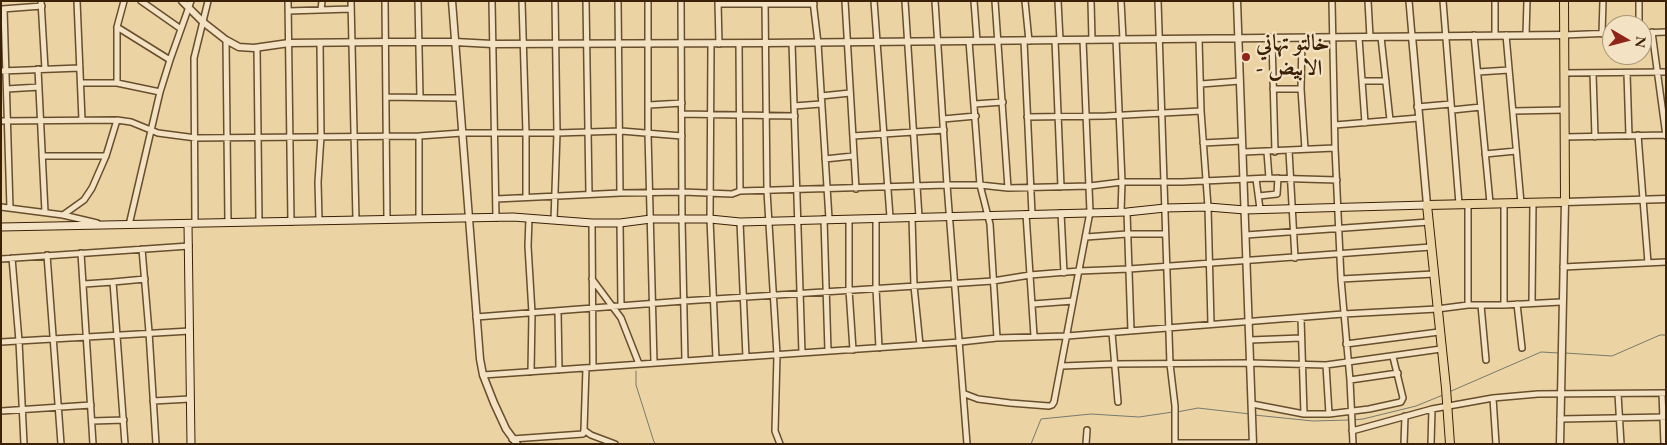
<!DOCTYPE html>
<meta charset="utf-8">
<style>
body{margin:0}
#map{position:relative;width:1667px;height:445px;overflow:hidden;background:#ecd3a3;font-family:"EB Garamond",serif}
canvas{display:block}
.frame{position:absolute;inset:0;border:2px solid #3b2106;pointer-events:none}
.north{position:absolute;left:1602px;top:15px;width:50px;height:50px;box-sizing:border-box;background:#f3e2c3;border:1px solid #a99577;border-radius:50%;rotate:98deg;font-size:14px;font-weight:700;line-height:20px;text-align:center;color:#3b2106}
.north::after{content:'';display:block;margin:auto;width:18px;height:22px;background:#8f2418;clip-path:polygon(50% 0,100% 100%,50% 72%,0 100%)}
</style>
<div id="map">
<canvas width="1667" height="445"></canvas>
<div class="frame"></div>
<div class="north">N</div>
</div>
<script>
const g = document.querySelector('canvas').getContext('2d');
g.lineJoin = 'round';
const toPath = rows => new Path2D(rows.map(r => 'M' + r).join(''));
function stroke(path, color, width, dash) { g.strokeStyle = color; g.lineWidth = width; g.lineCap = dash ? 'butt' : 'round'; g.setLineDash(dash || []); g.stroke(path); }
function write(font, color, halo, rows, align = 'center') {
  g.font = font + ' "EB Garamond",Amiri,serif'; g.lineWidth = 4.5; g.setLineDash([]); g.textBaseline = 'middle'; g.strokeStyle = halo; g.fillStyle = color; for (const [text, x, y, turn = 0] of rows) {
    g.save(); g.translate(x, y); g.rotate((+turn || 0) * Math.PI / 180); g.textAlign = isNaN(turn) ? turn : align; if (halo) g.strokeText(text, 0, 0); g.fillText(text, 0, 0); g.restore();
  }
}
const stream = toPath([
 [1565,353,1612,356,1660,335,1666,335],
 [636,371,636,385,654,442,656,444],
 [1449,392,1541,352,1559,353],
 [1177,412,1198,408,1250,414],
 [1254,415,1313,421,1349,420],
 [1353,420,1363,419,1416,406,1443,395],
 [1031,444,1041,419,1091,414,1139,417,1173,412]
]);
const minor = toPath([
 [41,1,45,69],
 [77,1,82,120],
 [141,1,181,29],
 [288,1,291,222],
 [351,1,356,220],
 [385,1,387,220],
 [418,1,420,97],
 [492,1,496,218],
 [522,1,526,133,526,197],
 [586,1,589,194],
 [618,1,620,193],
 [648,1,648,134,654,363],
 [681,1,682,219,685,360],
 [765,1,767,191,777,355,775,431,780,444],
 [813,1,818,43,829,219],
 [845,1,856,189],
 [874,1,890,217],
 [905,1,919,217],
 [935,1,947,185,967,444],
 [974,1,977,41],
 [995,1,1008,188],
 [1025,1,1029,41],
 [1058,1,1060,40],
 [1091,1,1092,40],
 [1121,1,1123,39],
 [1158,1,1170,364,1175,406,1175,444],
 [1332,1,1335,148,1341,279,1350,380,1353,444],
 [1368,1,1370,37],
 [1409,1,1412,36],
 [1443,1,1459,204],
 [1495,1,1495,35],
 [1639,1,1639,25],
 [718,2,719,44],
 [718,4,814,4],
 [2,9,42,6],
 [4,9,10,208],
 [321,10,322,1],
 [288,11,351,9],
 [117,27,170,60],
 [1652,32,1666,136],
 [1642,33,1666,32],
 [1602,34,1603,1],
 [1474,35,1490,203],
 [1506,35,1521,203],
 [1526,35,1527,1],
 [1564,35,1612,33],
 [1381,37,1390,120],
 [1302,38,1301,89,1305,149],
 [1359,38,1365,123],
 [1116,39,1122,182,1121,212],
 [1199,39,1201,111,1208,207,1211,324],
 [1272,39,1275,152],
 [226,40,228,223],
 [1055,40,1061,187],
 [969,41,980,185,990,224,997,338],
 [1024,41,1032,214],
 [739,43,740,191],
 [792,43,802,353],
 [711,44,710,219,716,359],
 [257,48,259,222],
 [38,69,45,212],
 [1,71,80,68],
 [1478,72,1509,70],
 [1564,73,1666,72],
 [1593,73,1595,137],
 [1627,73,1629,136],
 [1362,81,1386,81],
 [81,83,117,83,160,92],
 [117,83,117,27,124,1],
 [1201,84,1240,81],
 [7,89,39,87],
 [1273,89,1301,89],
 [821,96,850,93],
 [386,97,458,98],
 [975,104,1003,102],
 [649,105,682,103],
 [794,106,821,104],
 [1417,107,1451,104],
 [1452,110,1481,107],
 [1513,111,1564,110],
 [682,114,795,116],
 [1027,117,1106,116,1201,111],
 [943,119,976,116],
 [1,121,117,120,131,122,158,133,196,138,419,136,462,133,557,133,621,131,682,136],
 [1335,125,1419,118],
 [1638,135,1648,263],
 [419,136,419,219],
 [853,136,944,130],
 [1564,137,1666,135],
 [1203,143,1242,141],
 [1289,151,1295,258],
 [1243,152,1335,148],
 [1267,152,1269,178],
 [1485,154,1516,151],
 [42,156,106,156],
 [825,159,853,156],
 [1256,179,1260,209],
 [1259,196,1277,194,1278,178],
 [496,199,620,193,683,192,732,194,740,191,947,185,980,185,1008,188,1090,186,1122,182,1182,182,1269,178,1337,180],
 [1468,203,1468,305],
 [1504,203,1504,305],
 [1,207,63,215,97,223],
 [1127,212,1131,331],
 [1061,213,1064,273],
 [1026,214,1034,336],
 [63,215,84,200,92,188,106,156,117,120],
 [912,217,914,286,920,345],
 [529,218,528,246,532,313,531,372],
 [876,218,876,288,879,348],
 [824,219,828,351],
 [849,219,849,290,853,350],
 [319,220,318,182,321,136,320,43],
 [554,220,557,133,555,1],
 [740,222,746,357],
 [195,223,194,58,208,1],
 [592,223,593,367],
 [620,223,621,306],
 [129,225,160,92,170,60,191,1],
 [1246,235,1429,222],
 [1086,237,1127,234,1165,234],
 [142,249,149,332,156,444],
 [81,253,93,444],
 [47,255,61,444],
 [12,258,19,341,24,444],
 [1,259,189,246],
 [1563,267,1666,262],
 [592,279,621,318,639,364],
 [1341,279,1434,274],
 [84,284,113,282],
 [1532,303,1533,203],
 [1033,304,1073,301],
 [1517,304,1522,348],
 [1481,305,1486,360],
 [558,311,559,370],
 [476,317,684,301,993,281,1030,275,1079,271,1129,269,1431,247],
 [1301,318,1304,414],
 [1112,333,1118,402],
 [1250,340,1301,338],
 [1,342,190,331],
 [1346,344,1439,332],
 [1326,365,1329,414],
 [1062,366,1114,364,1250,363,1326,365,1441,349],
 [483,375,960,342,997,338,1067,336,1343,314,1437,309,1468,305,1504,305,1561,302],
 [1350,380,1398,373],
 [1662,393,1664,444],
 [965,394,978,399,1010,403,1049,406,1052,405,1054,402,1090,212,1083,40],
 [1618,394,1621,444],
 [1493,398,1496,444],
 [153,401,190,399],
 [1252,404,1304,414,1329,414,1369,409,1401,402,1403,398,1393,357],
 [1,411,91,405],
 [1560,419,1666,417],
 [92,421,124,420],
 [584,430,591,435,615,444],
 [1352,431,1432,409,1493,398,1538,394,1666,393],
 [512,439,583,434,584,430,586,368],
 [1175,443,1253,443],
 [125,444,113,282,145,279],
 [1086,444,1087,430],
 [1404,444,1405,416],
 [1431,444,1432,409]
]);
const tertiary = toPath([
 [182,1,203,22,226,40,239,47,254,48,289,43,386,42,455,42,492,44,766,43,1564,35],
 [452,1,480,359,483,375,494,403,506,429,517,444],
 [1237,1,1253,444],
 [1412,36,1427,205],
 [1560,444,1565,202,1666,199]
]);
const secondary = toPath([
 [188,224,191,444],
 [1,227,513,217,592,223,620,223,651,219,710,219,740,222,1127,212,1165,208,1208,207,1245,210,1427,205]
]);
const primary = toPath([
 [1450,444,1446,388,1427,205,1565,202,1564,1]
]);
const markers = [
 [1246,57,5,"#8f2418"]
];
const poiNames = [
 ["خالتو تهاني",1256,44],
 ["- الابيض",1256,69]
];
stroke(stream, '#767a6d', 1);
stroke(minor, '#674e2d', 8);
stroke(tertiary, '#674e2d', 9);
stroke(secondary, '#3b2106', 9);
stroke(primary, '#3b2106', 10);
stroke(minor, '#f3e2c3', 5);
stroke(tertiary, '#f3e2c3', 6);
stroke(secondary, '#f3e2c3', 7);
stroke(primary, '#ecd3a3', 8);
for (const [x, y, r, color] of markers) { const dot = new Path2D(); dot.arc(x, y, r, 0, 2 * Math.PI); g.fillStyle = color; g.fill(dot); stroke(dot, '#f3e2c3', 2); }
write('bold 22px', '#3b2106', '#f3e2c3', poiNames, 'left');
</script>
